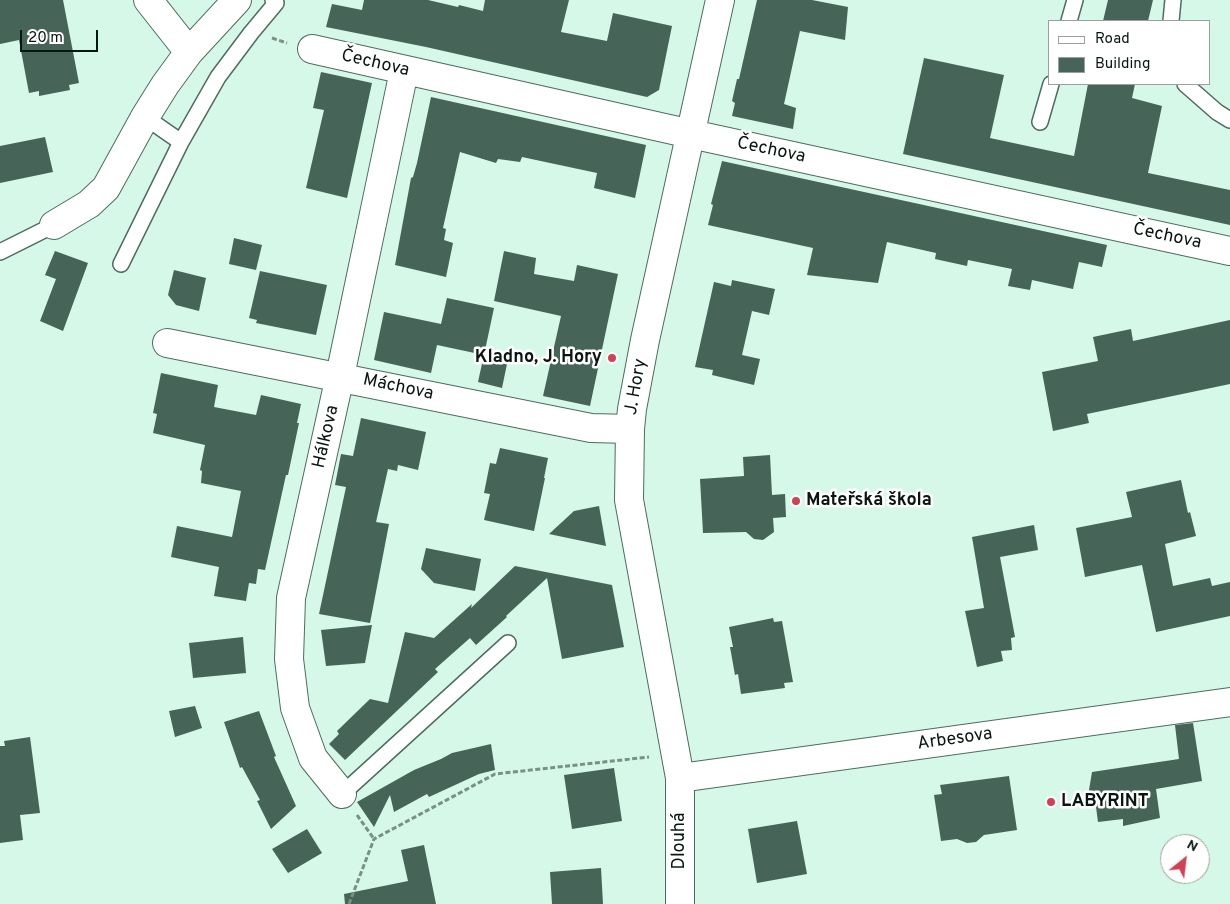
<!DOCTYPE html>
<meta charset="utf-8">
<style>
body{margin:0}
#map{position:relative;width:1230px;height:904px;overflow:hidden;background:#d6f8e8;font-family:Overpass,sans-serif}
canvas{display:block}
.legend{position:absolute;left:1048px;top:20px;width:162px;height:65px;box-sizing:border-box;background:#fff;border:1px solid #9ca19f;margin:0;padding:6px 9px;list-style:none;font-size:15px;color:#081510}
.legend li{display:flex;align-items:center;gap:10px;height:25px}
.legend b{width:25px;border:1px solid #9ca19f}
.north{position:absolute;left:1160px;top:834px;width:50px;height:50px;box-sizing:border-box;background:#fff;border:1px solid #9ca19f;border-radius:50%;rotate:29deg;font-size:14px;font-weight:700;line-height:20px;text-align:center;color:#081510}
.north::after{content:'';display:block;margin:auto;width:18px;height:22px;background:#d14055;clip-path:polygon(50% 0,100% 100%,50% 72%,0 100%)}
.scale{position:absolute;left:20px;top:30px;width:78px;height:22px;box-sizing:border-box;border:2px solid #081510;border-top:0;padding-left:6px;font-size:15px;line-height:18px;white-space:nowrap;color:#081510;-webkit-text-stroke:4px #fff;paint-order:stroke}
</style>
<div id="map">
<canvas width="1230" height="904"></canvas>
<ul class="legend">
<li><b style="height:6px;background:#fff"></b>Road</li>
<li><b style="height:14px;background:#466458"></b>Building</li>
</ul>
<div class="north">N</div>
<div class="scale">20 m</div>
</div>
<script>
const g = document.querySelector('canvas').getContext('2d');
g.lineJoin = 'round';
function paint(path, color) { g.fillStyle = color; g.fill(path, 'evenodd'); }
const toPath = rows => new Path2D(rows.map(r => 'M' + r).join(''));
function stroke(path, color, width, dash) { g.strokeStyle = color; g.lineWidth = width; g.lineCap = dash ? 'butt' : 'round'; g.setLineDash(dash || []); g.stroke(path); }
function write(font, color, halo, rows, align = 'center') {
  g.font = font + ' Overpass,sans-serif'; g.lineWidth = 5; g.setLineDash([]); g.textBaseline = 'middle'; g.strokeStyle = halo; g.fillStyle = color; for (const [text, x, y, turn = 0] of rows) {
    g.save(); g.translate(x, y); g.rotate((+turn || 0) * Math.PI / 180); g.textAlign = isNaN(turn) ? turn : align; if (halo) g.strokeText(text, 0, 0); g.fillText(text, 0, 0); g.restore();
  }
}
const building = toPath([
 [0,0,63,0,79,83,69,85,70,90,39,96,39,91,29,93,19,40,0,44],
 [364,0,428,0,458,7,459,5,483,11,485,0,569,0,561,32,607,41,613,13,672,26,659,90,647,97,426,47,326,27,332,4,362,10],
 [757,0,812,0,848,7,845,40,800,31,784,104,796,108,793,129,732,116,735,103,732,101,737,79,739,79],
 [1108,0,1153,0,1148,21,1103,21],
 [924,58,1004,75,990,138,1074,156,1088,84,1135,84,1132,98,1162,106,1148,173,1230,190,1230,225,903,154],
 [321,72,372,83,347,198,306,188,324,110,313,108],
 [431,97,646,145,635,198,594,188,597,173,522,157,520,162,498,159,496,163,460,152,443,228,446,229,444,240,453,243,446,277,395,265,411,178,413,177,417,163],
 [45,137,53,172,0,183,0,146],
 [722,161,1107,245,1102,267,1079,262,1073,289,1032,280,1030,290,1008,286,1012,269,968,260,967,266,935,259,936,253,887,242,878,283,807,275,813,248,708,225,713,205,711,204],
 [234,238,262,245,256,270,229,264],
 [55,251,88,263,63,331,40,321,56,279,45,275],
 [504,251,536,258,534,274,574,281,577,265,618,274,590,406,543,396,561,316,494,301],
 [174,270,206,278,199,311,176,305,168,295],
 [260,271,327,285,316,335,256,323,257,320,249,318],
 [732,280,775,289,769,315,752,311,742,355,760,359,754,385,712,375,713,370,695,367,714,282,731,286],
 [447,298,494,308,484,355,437,345,431,373,374,360,384,312,441,324],
 [1230,320,1230,384,1087,414,1089,423,1053,431,1042,372,1098,361,1093,337,1131,329,1133,341],
 [483,359,507,364,502,388,478,382],
 [161,373,218,385,214,407,256,415,261,395,301,404,297,423,299,423,288,475,286,475,265,570,258,569,256,584,249,583,246,601,214,596,219,567,171,557,177,526,232,537,241,491,201,483,202,471,200,470,205,445,153,433,157,414,153,413],
 [361,418,426,432,418,470,398,465,397,471,388,469,376,522,389,524,370,623,319,614,346,487,335,485,341,454,353,456],
 [500,448,548,458,544,478,545,478,534,531,484,520,490,494,484,493,490,463,496,464],
 [770,455,772,495,785,494,786,517,773,518,774,532,763,540,754,539,746,532,703,533,700,479,744,476,743,457],
 [1181,480,1188,513,1190,512,1196,536,1165,544,1173,586,1210,578,1212,586,1230,582,1230,616,1156,632,1142,565,1085,577,1076,528,1132,517,1126,492],
 [599,506,606,546,549,534,574,511],
 [1034,525,1038,550,1000,557,1015,637,1011,638,1012,650,1001,651,1003,661,977,667,965,611,984,608,972,537],
 [426,548,481,559,475,591,434,583,421,569],
 [515,566,612,585,624,647,562,659,547,578,506,616,507,617,476,645,470,638,435,669,438,672,345,760,329,744,339,734,337,731,370,699,388,703,405,632,434,638,472,604,471,608],
 [773,618,774,622,782,621,793,682,784,683,785,688,741,694,738,674,735,675,730,647,733,647,729,627],
 [372,625,365,663,326,666,321,630],
 [243,637,246,673,193,678,189,643],
 [195,706,202,728,175,737,169,711],
 [259,711,276,756,274,757,296,806,271,829,257,801,260,800,242,767,240,768,224,722],
 [1193,723,1202,781,1156,789,1160,818,1123,826,1123,819,1098,822,1096,807,1090,797,1089,790,1092,772,1179,759,1175,725],
 [30,737,40,813,20,815,23,840,0,843,0,746,5,746,4,741],
 [491,744,495,770,479,774,429,797,427,794,394,812,390,795,374,827,357,802,414,770,441,759,452,753],
 [614,768,622,821,572,829,564,775],
 [1009,776,1017,830,984,835,976,842,967,843,957,839,941,841,934,795,942,794,940,785],
 [797,821,807,874,757,883,748,829],
 [307,829,322,853,288,873,272,849],
 [424,845,436,904,345,904,344,894,408,881,401,850],
 [601,868,603,904,552,904,550,872]
]);
const path = toPath([
 [272,38,287,43],
 [357,815,374,839],
 [349,904,374,839,495,774,649,757]
]);
const lane = toPath([
 [1069,21,1075,0],
 [1171,21,1173,0],
 [1185,84,1217,112,1230,120],
 [1040,122,1051,84],
 [181,142,218,77,251,33,276,3,273,0],
 [0,252,54,225],
 [121,264,181,142,145,117],
 [342,794,508,643]
]);
const street = toPath([
 [148,0,189,52],
 [312,49,691,134,1230,251],
 [54,225,89,204,106,188,145,117,165,85,189,52,237,0],
 [167,343,591,428,630,429],
 [680,778,1230,702],
 [342,794,313,758,295,708,289,659,291,598,340,376,404,71],
 [680,904,680,778,629,500,630,429,632,409,645,340,720,0]
]);
const markers = [
 [612,358,5,"#d14055"],
 [796,501,5,"#d14055"],
 [1051,802,5,"#d14055"]
];
const streetNames = [
 ["Čechova",375,64,13],
 ["Čechova",771,151,12],
 ["Čechova",1167,237,12],
 ["J. Hory",637,387,-80],
 ["Máchova",398,388,12],
 ["Hálkova",327,437,-77],
 ["Arbesova",955,740,-8],
 ["Dlouhá",680,841,-90]
];
const poiNames = [
 ["Kladno, J. Hory",602,358,"right"],
 ["Mateřská škola",806,501],
 ["LABYRINT",1061,802]
];
paint(building, '#466458');
stroke(lane, '#4e6c5f', 18);
stroke(street, '#4e6c5f', 30);
stroke(path, '#789085', 3, [5, 2.5]);
stroke(lane, '#fff', 15);
stroke(street, '#fff', 28);
for (const [x, y, r, color] of markers) { const dot = new Path2D(); dot.arc(x, y, r, 0, 2 * Math.PI); g.fillStyle = color; g.fill(dot); stroke(dot, '#fff', 2); }
write('18px', '#081510', '#fff', streetNames);
write('bold 18px', '#081510', '#fff', poiNames, 'left');
</script>
